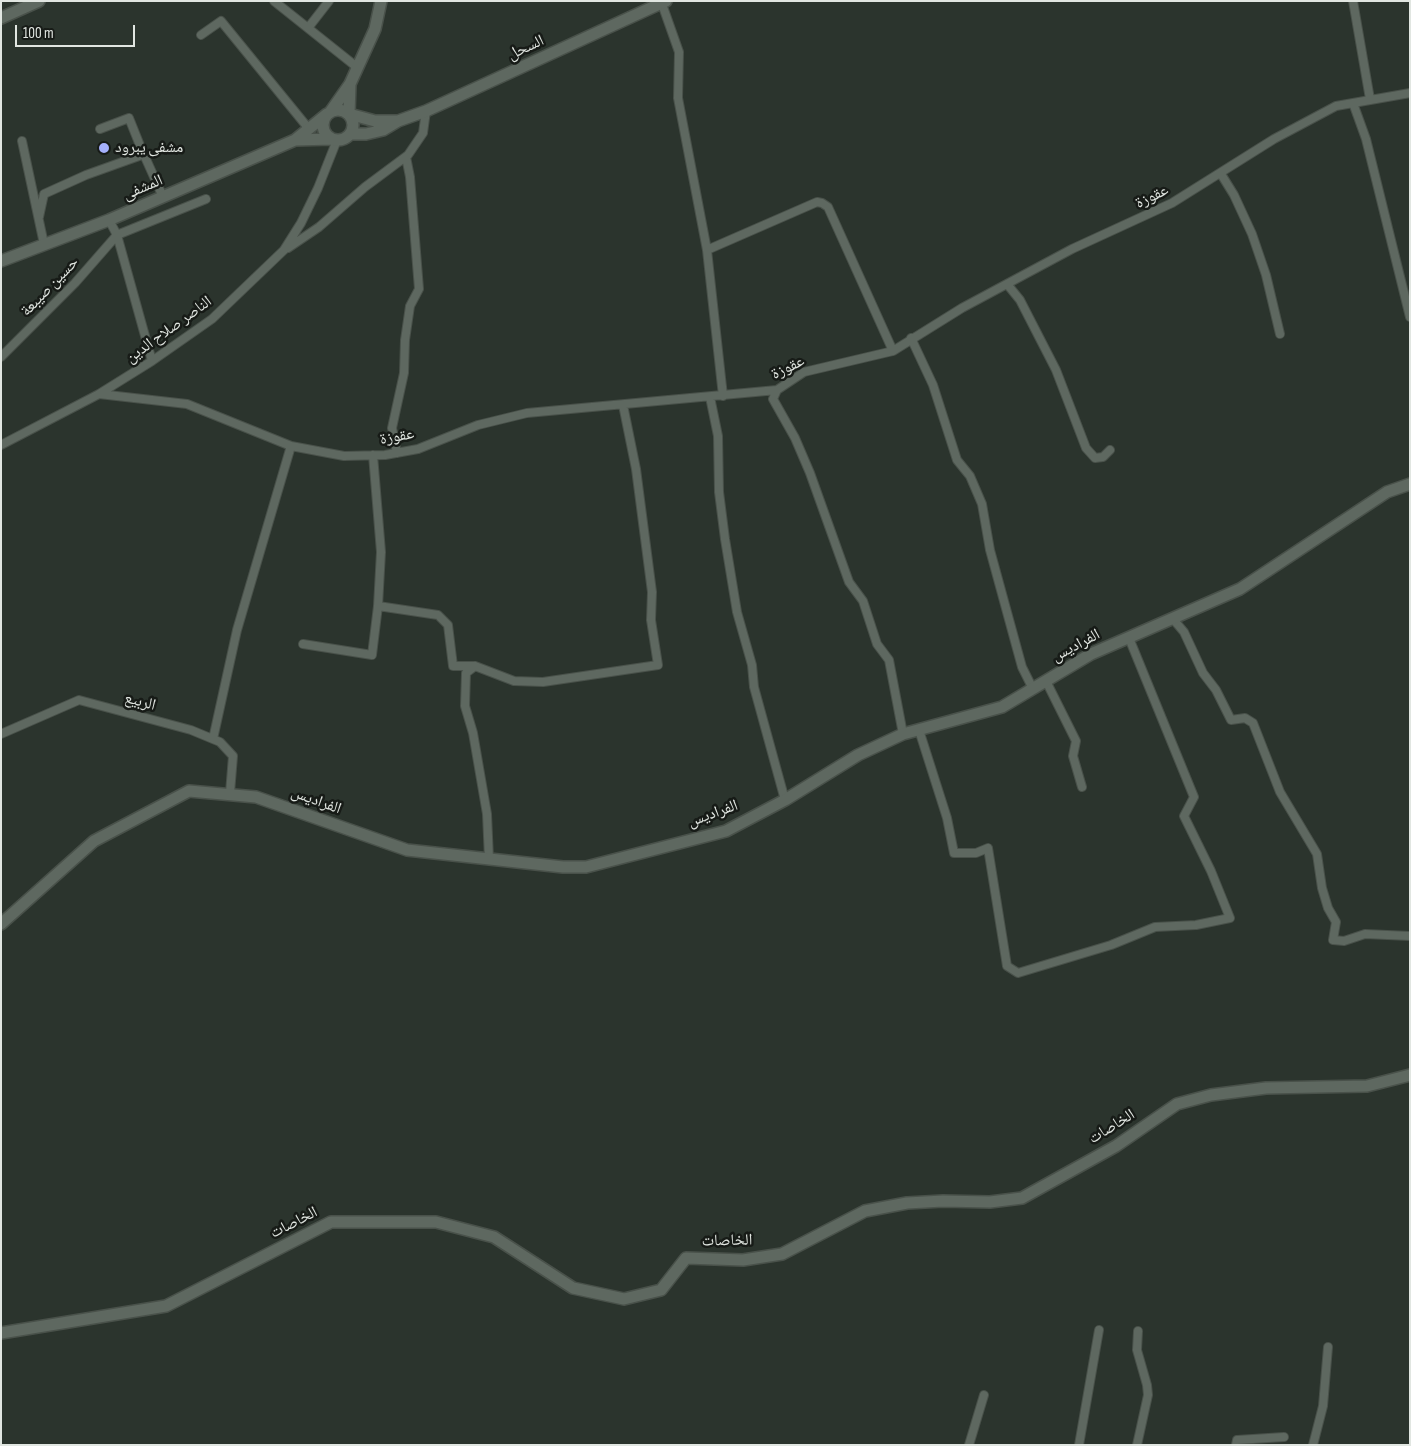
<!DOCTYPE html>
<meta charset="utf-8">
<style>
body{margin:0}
#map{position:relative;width:1411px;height:1446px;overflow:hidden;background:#2b342d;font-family:"Sofia Sans Condensed",sans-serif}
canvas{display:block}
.frame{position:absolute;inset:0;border:2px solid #e1e6e1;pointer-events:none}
.scale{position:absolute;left:15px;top:25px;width:120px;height:22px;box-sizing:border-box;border:2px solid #e1e6e1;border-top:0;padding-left:6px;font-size:15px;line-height:18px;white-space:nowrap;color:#e1e6e1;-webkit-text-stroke:4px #171b17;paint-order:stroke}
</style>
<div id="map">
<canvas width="1411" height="1446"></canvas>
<div class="frame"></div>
<div class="scale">100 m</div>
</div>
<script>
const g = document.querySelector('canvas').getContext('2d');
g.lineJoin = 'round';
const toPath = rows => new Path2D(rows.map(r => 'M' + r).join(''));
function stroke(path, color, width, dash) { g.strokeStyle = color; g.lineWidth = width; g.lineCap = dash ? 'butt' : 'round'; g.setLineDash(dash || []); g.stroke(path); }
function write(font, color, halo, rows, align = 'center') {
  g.font = font + ' "Sofia Sans Condensed","Noto Naskh Arabic",sans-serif'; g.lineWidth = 5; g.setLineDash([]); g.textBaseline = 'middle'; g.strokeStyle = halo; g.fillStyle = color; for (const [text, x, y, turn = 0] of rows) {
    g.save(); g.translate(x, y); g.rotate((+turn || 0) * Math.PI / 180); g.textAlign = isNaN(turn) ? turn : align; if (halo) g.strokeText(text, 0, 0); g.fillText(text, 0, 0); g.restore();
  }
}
const street = toPath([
 [274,1,358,68],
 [1353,1,1370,99],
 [662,4,679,52,678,98,707,250],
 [308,28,329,1],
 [201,35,221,21,309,129],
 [1353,103,1366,139,1410,317],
 [22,141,44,244],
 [141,148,163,197],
 [1221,174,1234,195,1252,234,1266,275,1280,334],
 [39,217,44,194,86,175,139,156,141,148,129,118,100,129],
 [109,220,117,235,152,361],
 [288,248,319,227,365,187,408,155,423,133,426,111],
 [1007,284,1020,300,1056,370,1086,448,1095,458,1103,457,1110,450],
 [911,338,933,385,957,460,970,476,982,504,990,550,1022,667,1033,689],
 [1,357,75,283,117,235,206,199],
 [777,390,773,399,795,438,810,473,849,582,863,601,877,644,889,660,903,734],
 [99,394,187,404,291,446,344,456,385,455,418,449,478,425,527,413,777,390,804,372,893,351,962,308,1072,249,1172,203,1274,139,1336,106,1410,93],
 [723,396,707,250,817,202,822,203,828,207,893,351],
 [710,397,718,436,719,492,725,539,737,612,752,665,754,687,785,800],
 [1,445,99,394,152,361,212,319,284,250,301,223,318,188,337,140],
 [397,453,392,428,404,373,405,340,410,306,419,289,410,177,406,157],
 [373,455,381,552,378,606,438,615,448,625,453,666,475,666,514,681,543,682,658,665,651,620,652,592,636,469,623,405],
 [1173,619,1184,632,1203,673,1216,690,1231,720,1245,718,1253,723,1280,792,1317,854,1322,888,1328,908,1336,922,1333,940,1344,941,1365,934,1410,936],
 [303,644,372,655,378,606],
 [475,666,466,673,465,706,473,733,487,814,489,859],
 [1046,681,1076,741,1073,756,1082,787],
 [919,730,947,818,954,853,976,853,988,848,1007,966,1018,973,1111,945,1155,927,1196,925,1230,918,1211,871,1184,816,1194,797,1129,638],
 [1,734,79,700,191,730,220,742,233,756,230,793],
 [213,739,237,630,291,446],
 [969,1445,984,1395],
 [1079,1445,1099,1330],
 [1137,1445,1148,1395,1147,1385,1137,1350,1138,1331],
 [1236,1445,1237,1440,1284,1437],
 [1313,1445,1323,1406,1328,1347]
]);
const secondary = toPath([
 [1,18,39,1],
 [350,84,349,114,375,121,396,121],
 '323 125a15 15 0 1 1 30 0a15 15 0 1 1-30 0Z',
 [331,111,350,84,375,29,381,1],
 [350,134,366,134,383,130,398,121,426,111,666,1],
 [295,140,332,139],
 [1,261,109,220,295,140,327,114],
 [1,924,94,841,189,791,256,797,407,850,563,867,586,867,726,831,785,800,858,755,903,734,1002,707,1091,654,1240,589,1387,492,1410,484],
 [1,1333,166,1306,331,1222,436,1222,494,1237,573,1288,624,1299,661,1290,686,1258,743,1260,782,1254,865,1211,907,1203,943,1201,990,1202,1022,1198,1116,1146,1177,1104,1211,1095,1266,1088,1367,1086,1410,1075]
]);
const markers = [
 [104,148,6,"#a5b1fc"]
];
const streetNames = [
 ["السحل",526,48,-25],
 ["المشفى",143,188,-23],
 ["عقوزة",1152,197,-26],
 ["حسين صيبعة",50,287,-46],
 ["الناصر صلاح الدين",169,330,-36],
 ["عقوزة",788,368,-26],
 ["عقوزة",397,437,-10],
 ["الفراديس",1076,646,-28],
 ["الربيع",140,702,15],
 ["الفراديس",316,801,20],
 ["الفراديس",713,814,-20],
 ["الخاصات",1112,1127,-32],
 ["الخاصات",294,1223,-27],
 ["الخاصات",727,1241,-1]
];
const poiNames = [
 ["مشفى يبرود",115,148]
];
stroke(street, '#49514a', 10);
stroke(secondary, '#49514a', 14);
stroke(street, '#5e6860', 8);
stroke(secondary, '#5e6860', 11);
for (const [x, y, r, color] of markers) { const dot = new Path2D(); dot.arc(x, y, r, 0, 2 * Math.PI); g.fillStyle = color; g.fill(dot); stroke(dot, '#171b17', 2); }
write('16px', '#e1e6e1', '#171b17', streetNames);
write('16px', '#e1e6e1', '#171b17', poiNames, 'left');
</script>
